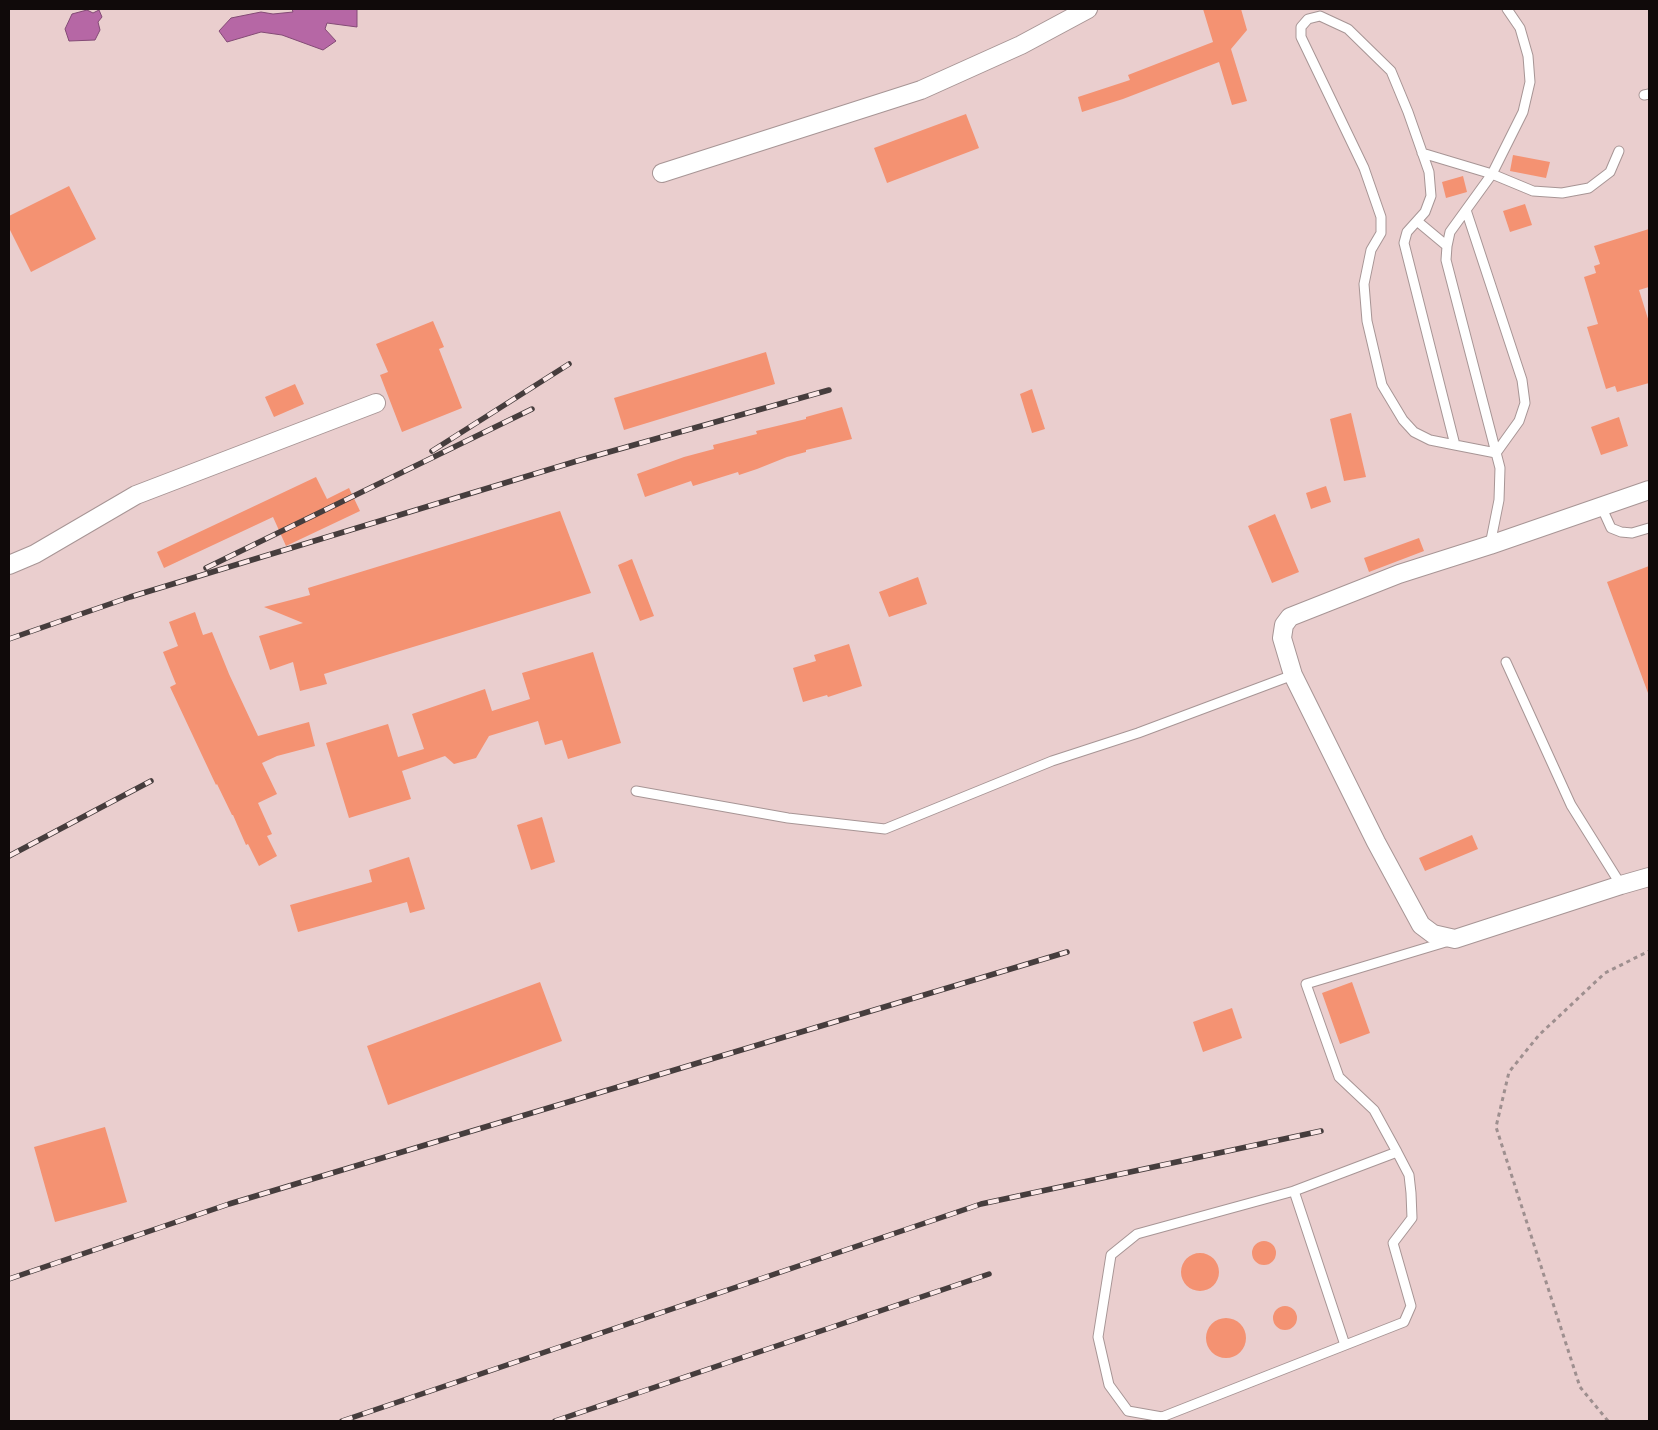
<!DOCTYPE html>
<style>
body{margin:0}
#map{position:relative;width:1658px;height:1430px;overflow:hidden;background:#efdbdb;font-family:Inter,sans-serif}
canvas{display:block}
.frame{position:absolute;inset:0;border:10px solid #100a0a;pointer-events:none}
</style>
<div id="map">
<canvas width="1658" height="1430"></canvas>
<div class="frame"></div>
</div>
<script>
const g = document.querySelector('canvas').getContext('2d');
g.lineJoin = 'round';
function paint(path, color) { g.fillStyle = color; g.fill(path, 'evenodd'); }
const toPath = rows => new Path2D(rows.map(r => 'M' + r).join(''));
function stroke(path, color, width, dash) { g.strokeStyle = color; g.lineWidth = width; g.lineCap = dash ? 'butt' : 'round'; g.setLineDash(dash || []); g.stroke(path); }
const built = toPath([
 [9,9,1649,9,1649,1421,9,1421]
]);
const water = toPath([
 [292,9,357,9,357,27,327,23,325,29,336,41,323,50,282,35,261,32,227,42,219,31,231,18,261,12,273,14,293,12,292,9],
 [87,10,93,13,99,10,102,17,98,22,100,30,95,40,69,41,65,29,72,14,87,10]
]);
const building = toPath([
 [1203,9,1241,9,1247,30,1231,49,1247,101,1232,105,1219,62,1123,99,1082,112,1078,97,1130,80,1128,75,1213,42],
 [966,114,979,148,887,183,874,148],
 [1513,155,1550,162,1546,178,1510,171],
 [1463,176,1467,192,1446,198,1442,182],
 [69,186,96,239,31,272,9,228,9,216],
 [1525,204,1532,225,1510,232,1503,211],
 [1649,229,1649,287,1639,290,1649,322,1649,383,1617,392,1615,386,1606,389,1587,327,1598,324,1584,277,1596,273,1594,266,1600,264,1594,246],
 [433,321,444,347,439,349,462,408,402,432,380,375,388,372,376,344],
 [766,352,775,384,624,430,614,398],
 [295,384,304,404,274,417,265,397],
 [1032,389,1045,429,1032,433,1020,394],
 [842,407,852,439,806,450,806,452,787,457,757,469,739,475,738,472,693,486,691,481,645,497,637,474,684,457,714,449,713,445,757,434,756,431,806,419,806,417],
 [1351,413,1366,477,1344,481,1330,419],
 [1619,417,1628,446,1601,455,1591,427],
 [316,477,327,499,349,488,360,511,286,546,273,517,164,568,157,552],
 [1326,486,1331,502,1311,509,1306,493],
 [560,511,591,593,324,674,327,684,300,691,293,662,270,670,259,636,303,623,264,607,310,595,308,588],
 [1275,514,1299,572,1272,583,1248,526],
 [1419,538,1424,551,1369,572,1364,558],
 [632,559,654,616,640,621,618,565],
 [1649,566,1649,693,1648,693,1607,582],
 [918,577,927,604,889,617,879,592],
 [195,612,203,635,212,632,229,674,258,736,309,722,315,746,277,756,262,763,277,794,258,803,272,834,267,836,277,856,259,866,248,844,246,845,233,815,232,815,217,784,216,785,170,687,176,684,163,652,178,646,169,622],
 [849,644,862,686,828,697,827,695,803,702,793,668,816,661,814,655],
 [593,652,621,743,568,759,562,740,545,745,538,721,489,736,476,758,454,764,445,756,402,771,411,799,349,818,326,743,388,724,398,757,424,749,412,714,485,689,492,711,530,699,522,673],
 [542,817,555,862,531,870,517,825],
 [1472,835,1478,849,1425,871,1419,858],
 [409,857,425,909,410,913,407,902,298,932,290,905,372,882,369,870],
 [540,982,562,1041,388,1105,367,1046],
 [1352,982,1370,1033,1340,1044,1322,993],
 [1232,1008,1242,1038,1203,1052,1193,1022],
 [105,1127,127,1202,55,1222,34,1147],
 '1252 1253a12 12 0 1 1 24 0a12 12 0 1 1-24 0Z',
 '1181 1272a19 19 0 1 1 38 0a19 19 0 1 1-38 0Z',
 '1273 1318a12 12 0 1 1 24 0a12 12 0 1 1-24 0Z',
 '1206 1338a20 20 0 1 1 40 0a20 20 0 1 1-40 0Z'
]);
const path = toPath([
 [1608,1421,1580,1387,1496,1127,1509,1072,1539,1035,1605,973,1649,951]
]);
const lane = toPath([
 [1644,95,1649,94],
 [1422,153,1492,174,1533,191,1562,193,1589,188,1610,172,1619,151],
 [1417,221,1447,246],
 [1455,445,1404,243,1407,232,1425,212,1431,196,1429,172,1408,112,1391,71,1348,29,1320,16,1308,19,1301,27,1301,37,1364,168,1381,217,1381,233,1371,250,1364,284,1367,321,1382,385,1403,420,1414,432,1430,440,1455,445,1496,453,1519,421,1525,403,1522,380,1466,210],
 [1601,506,1611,528,1621,532,1632,533,1649,528],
 [1490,545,1499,500,1500,468,1446,260,1447,246,1450,232,1492,174,1523,112,1530,82,1528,56,1520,28,1507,9],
 [1506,662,1571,805,1621,885],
 [636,791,788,818,885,829,1052,761,1138,733,1293,675],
 [1397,1152,1374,1110,1339,1077,1306,984,1449,941],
 [1294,1191,1397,1152,1409,1175,1411,1193,1412,1218,1393,1243,1411,1306,1404,1322,1162,1417,1128,1411,1109,1385,1098,1337,1111,1255,1137,1234,1294,1191,1345,1345]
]);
const street = toPath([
 [662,173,921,90,1021,45,1088,9],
 [1649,490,1490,545,1399,574,1290,617,1284,625,1282,638,1293,675,1376,842,1421,925,1433,934,1455,939,1621,885,1649,877],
 [9,565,35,554,136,495,376,403]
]);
const rail = toPath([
 [432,451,569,364],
 [206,568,532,409],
 [9,639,130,597,577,461,829,390],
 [9,856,151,781],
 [9,1279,229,1204,1067,952],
 [342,1421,981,1204,1321,1131],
 [555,1421,989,1274]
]);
paint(built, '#eacece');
paint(water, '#b667a5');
stroke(water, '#844b76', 1);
paint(building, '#f49272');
stroke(lane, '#a79595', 11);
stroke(street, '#a79595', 20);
stroke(path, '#9e8f8f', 3, [4, 4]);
stroke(lane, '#fff', 9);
stroke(street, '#fff', 18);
stroke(rail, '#463d3d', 5.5);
stroke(rail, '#fce8e8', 4, [11]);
</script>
